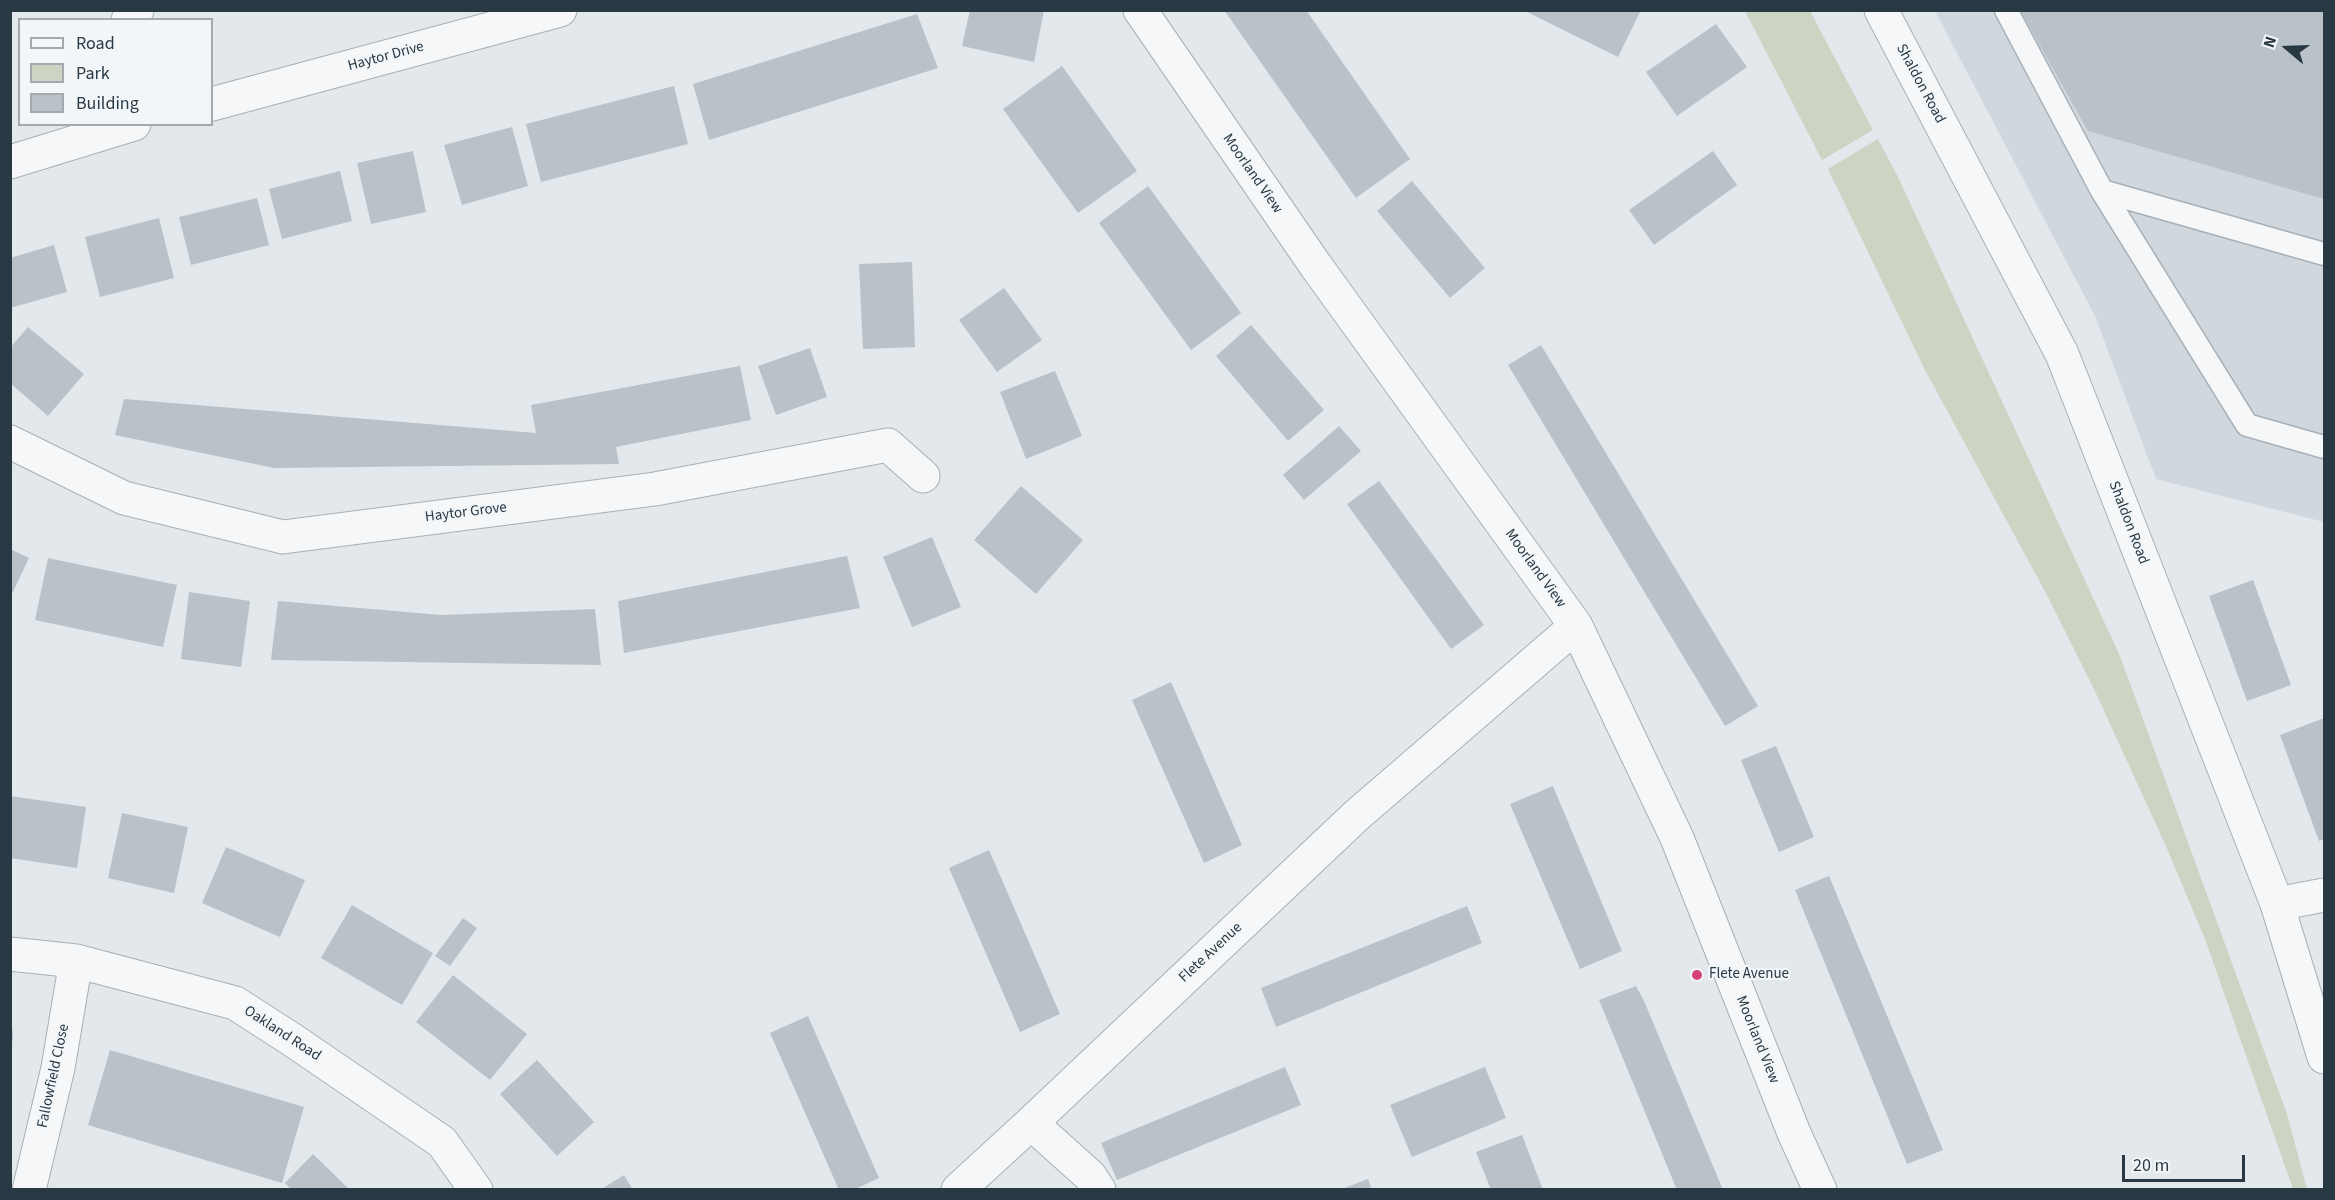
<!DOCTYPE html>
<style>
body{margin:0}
#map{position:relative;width:2335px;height:1200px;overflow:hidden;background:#e2e8eb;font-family:"Source Sans 3",sans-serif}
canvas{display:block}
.frame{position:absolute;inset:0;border:12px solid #293944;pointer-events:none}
.legend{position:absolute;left:18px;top:18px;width:195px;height:108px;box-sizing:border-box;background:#f2f6f8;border:2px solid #a2aab0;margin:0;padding:8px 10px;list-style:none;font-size:18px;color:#293944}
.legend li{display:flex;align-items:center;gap:12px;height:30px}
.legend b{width:30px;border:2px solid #a2aab0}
.north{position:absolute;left:2257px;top:18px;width:60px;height:60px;-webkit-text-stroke:4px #f2f6f8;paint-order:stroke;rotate:289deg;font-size:16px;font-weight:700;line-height:24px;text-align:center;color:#293944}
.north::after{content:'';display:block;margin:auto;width:21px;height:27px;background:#293944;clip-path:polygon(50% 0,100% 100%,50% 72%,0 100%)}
.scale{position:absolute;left:2122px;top:1155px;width:123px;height:27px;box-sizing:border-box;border:3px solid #293944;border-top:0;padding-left:8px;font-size:18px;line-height:21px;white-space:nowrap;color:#293944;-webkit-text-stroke:4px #f2f6f8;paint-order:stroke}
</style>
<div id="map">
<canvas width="2335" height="1200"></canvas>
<div class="frame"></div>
<ul class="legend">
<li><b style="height:8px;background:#f5f7f9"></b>Road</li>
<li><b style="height:16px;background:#ccd5c3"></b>Park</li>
<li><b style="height:16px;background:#b9c2c9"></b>Building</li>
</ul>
<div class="north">N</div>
<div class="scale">20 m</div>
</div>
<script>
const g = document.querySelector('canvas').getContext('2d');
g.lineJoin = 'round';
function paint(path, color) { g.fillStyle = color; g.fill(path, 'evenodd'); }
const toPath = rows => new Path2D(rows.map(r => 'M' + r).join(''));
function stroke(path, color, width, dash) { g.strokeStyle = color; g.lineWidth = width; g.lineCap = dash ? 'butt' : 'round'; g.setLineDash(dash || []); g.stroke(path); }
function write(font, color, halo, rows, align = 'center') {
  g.font = font + ' "Source Sans 3",sans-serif'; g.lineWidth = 4.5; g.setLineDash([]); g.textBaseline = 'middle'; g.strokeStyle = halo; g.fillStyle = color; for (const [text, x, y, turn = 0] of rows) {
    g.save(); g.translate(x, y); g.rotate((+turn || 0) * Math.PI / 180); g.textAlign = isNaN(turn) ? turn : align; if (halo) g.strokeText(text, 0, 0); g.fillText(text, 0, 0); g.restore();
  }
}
const built = toPath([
 [1935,11,2324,11,2324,522,2156,479,2095,316]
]);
const green = toPath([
 [1745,11,1810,11,1873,130,1822,160],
 [1878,139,1899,179,2120,656,2287,1114,2307,1189,2293,1189,2205,939,2165,844,2094,689,2048,597,1925,370,1828,169]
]);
const building = toPath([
 [970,10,1044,10,1034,62,962,46],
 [1224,10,1306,10,1410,159,1356,198],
 [1523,10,1641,10,1618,57],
 [2020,10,2324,10,2324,199,2088,131],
 [917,14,938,68,709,140,693,84],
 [1716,24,1747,67,1677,116,1646,72],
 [1062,66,1137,171,1078,213,1003,109],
 [674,86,688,144,541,182,526,124],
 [512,127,528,186,462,205,444,145],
 [413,151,426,212,371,224,357,163],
 [1713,151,1737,185,1654,245,1629,210],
 [340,171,352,221,282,239,269,189],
 [1412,181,1485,268,1450,298,1377,211],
 [1148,186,1241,313,1191,350,1099,223],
 [257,198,269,245,191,265,179,217],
 [159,218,174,278,100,297,85,237],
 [54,245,67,292,10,308,10,258],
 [912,262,915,347,863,349,859,264],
 [1004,288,1042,340,997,372,959,320],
 [1251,325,1324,410,1288,441,1216,356],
 [28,327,84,374,48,416,10,383,10,348],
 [1541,345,1758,706,1725,726,1508,365],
 [810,348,827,397,776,415,758,366],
 [740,366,751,420,616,447,619,464,274,468,115,435,124,399,536,433,531,405],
 [1055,371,1082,436,1026,459,1000,392],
 [1339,426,1361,451,1304,500,1283,475],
 [1379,481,1484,625,1451,649,1347,504],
 [1021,486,1083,540,1036,594,974,540],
 [932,537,961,607,912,627,883,557],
 [10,549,29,558,10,598],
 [847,556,860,608,624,653,618,601],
 [48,558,177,585,163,647,35,620],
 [2253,580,2291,685,2247,701,2209,596],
 [189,592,250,601,241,667,181,659],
 [278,601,441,615,595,609,601,665,271,660],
 [1171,682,1242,845,1204,863,1132,700],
 [2324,718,2324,839,2319,841,2280,735],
 [1776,746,1814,837,1779,852,1741,760],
 [1553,786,1622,951,1580,969,1510,804],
 [10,796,86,807,77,868,10,858],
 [122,813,188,827,174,893,108,878],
 [226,847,305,880,280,937,202,903],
 [989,850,1060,1014,1020,1032,949,868],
 [1829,876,1943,1150,1907,1164,1795,890],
 [352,905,433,953,402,1005,321,958],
 [1467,906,1482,943,1276,1027,1261,988],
 [463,918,477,928,450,966,435,956],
 [453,975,527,1034,490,1080,416,1022],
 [1636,986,1644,1001,1723,1190,1677,1190,1599,1000],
 [808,1016,879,1178,853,1190,839,1190,770,1033],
 [10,1031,13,1031,12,1049,10,1049],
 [110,1050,304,1107,282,1183,88,1125],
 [537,1060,594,1122,557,1156,500,1094],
 [1285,1067,1301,1105,1117,1180,1101,1143],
 [1485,1067,1506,1118,1412,1157,1390,1105],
 [1522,1135,1543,1190,1491,1190,1476,1152],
 [313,1154,350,1190,292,1190,285,1183],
 [624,1175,633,1190,600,1190],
 [1368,1179,1372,1190,1342,1190,1342,1189]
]);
const service = toPath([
 [2006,10,2102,191,2247,425,2324,447],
 [2102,191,2324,254]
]);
const minor = toPath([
 [1140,10,1316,266,1576,626,1677,838,1794,1133,1820,1190],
 [128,20,137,10],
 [212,104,560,10],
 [10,162,134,124],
 [10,442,124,498,283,537,655,489,888,445,923,476],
 [2277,904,2324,895],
 [10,954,76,961,235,1003,291,1039,442,1142,476,1190],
 [1031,1123,1090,1176,1099,1190],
 [29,1190,58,1068,76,961],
 [958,1190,1031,1123,1357,815,1576,626]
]);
const tertiary = toPath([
 [1881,10,2062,354,2277,904,2324,1057]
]);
const markers = [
 [1697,975,6,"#d54278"]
];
const streetNames = [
 ["Haytor Drive",386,57,-15],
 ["Shaldon Road",1920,84,62],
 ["Moorland View",1252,174,55],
 ["Haytor Grove",466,513,-7],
 ["Shaldon Road",2128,523,69],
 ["Moorland View",1535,569,54],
 ["Flete Avenue",1211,953,-43],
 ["Oakland Road",282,1034,33],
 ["Moorland View",1757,1040,68],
 ["Fallowfield Close",54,1076,-78]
];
const poiNames = [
 ["Flete Avenue",1709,975]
];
paint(built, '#d0d7dd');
paint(green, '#ccd5c3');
paint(building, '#b9c2c9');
stroke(service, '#a7b0b6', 25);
stroke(minor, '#a7b0b6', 35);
stroke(tertiary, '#a7b0b6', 35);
stroke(service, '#f5f7f9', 22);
stroke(minor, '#f5f7f9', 33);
stroke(tertiary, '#f5f7f9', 33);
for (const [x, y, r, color] of markers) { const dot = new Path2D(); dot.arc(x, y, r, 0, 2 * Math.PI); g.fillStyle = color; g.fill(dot); stroke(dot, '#f2f6f8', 2); }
write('15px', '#293944', '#f2f6f8', streetNames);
write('15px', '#293944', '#f2f6f8', poiNames, 'left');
</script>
